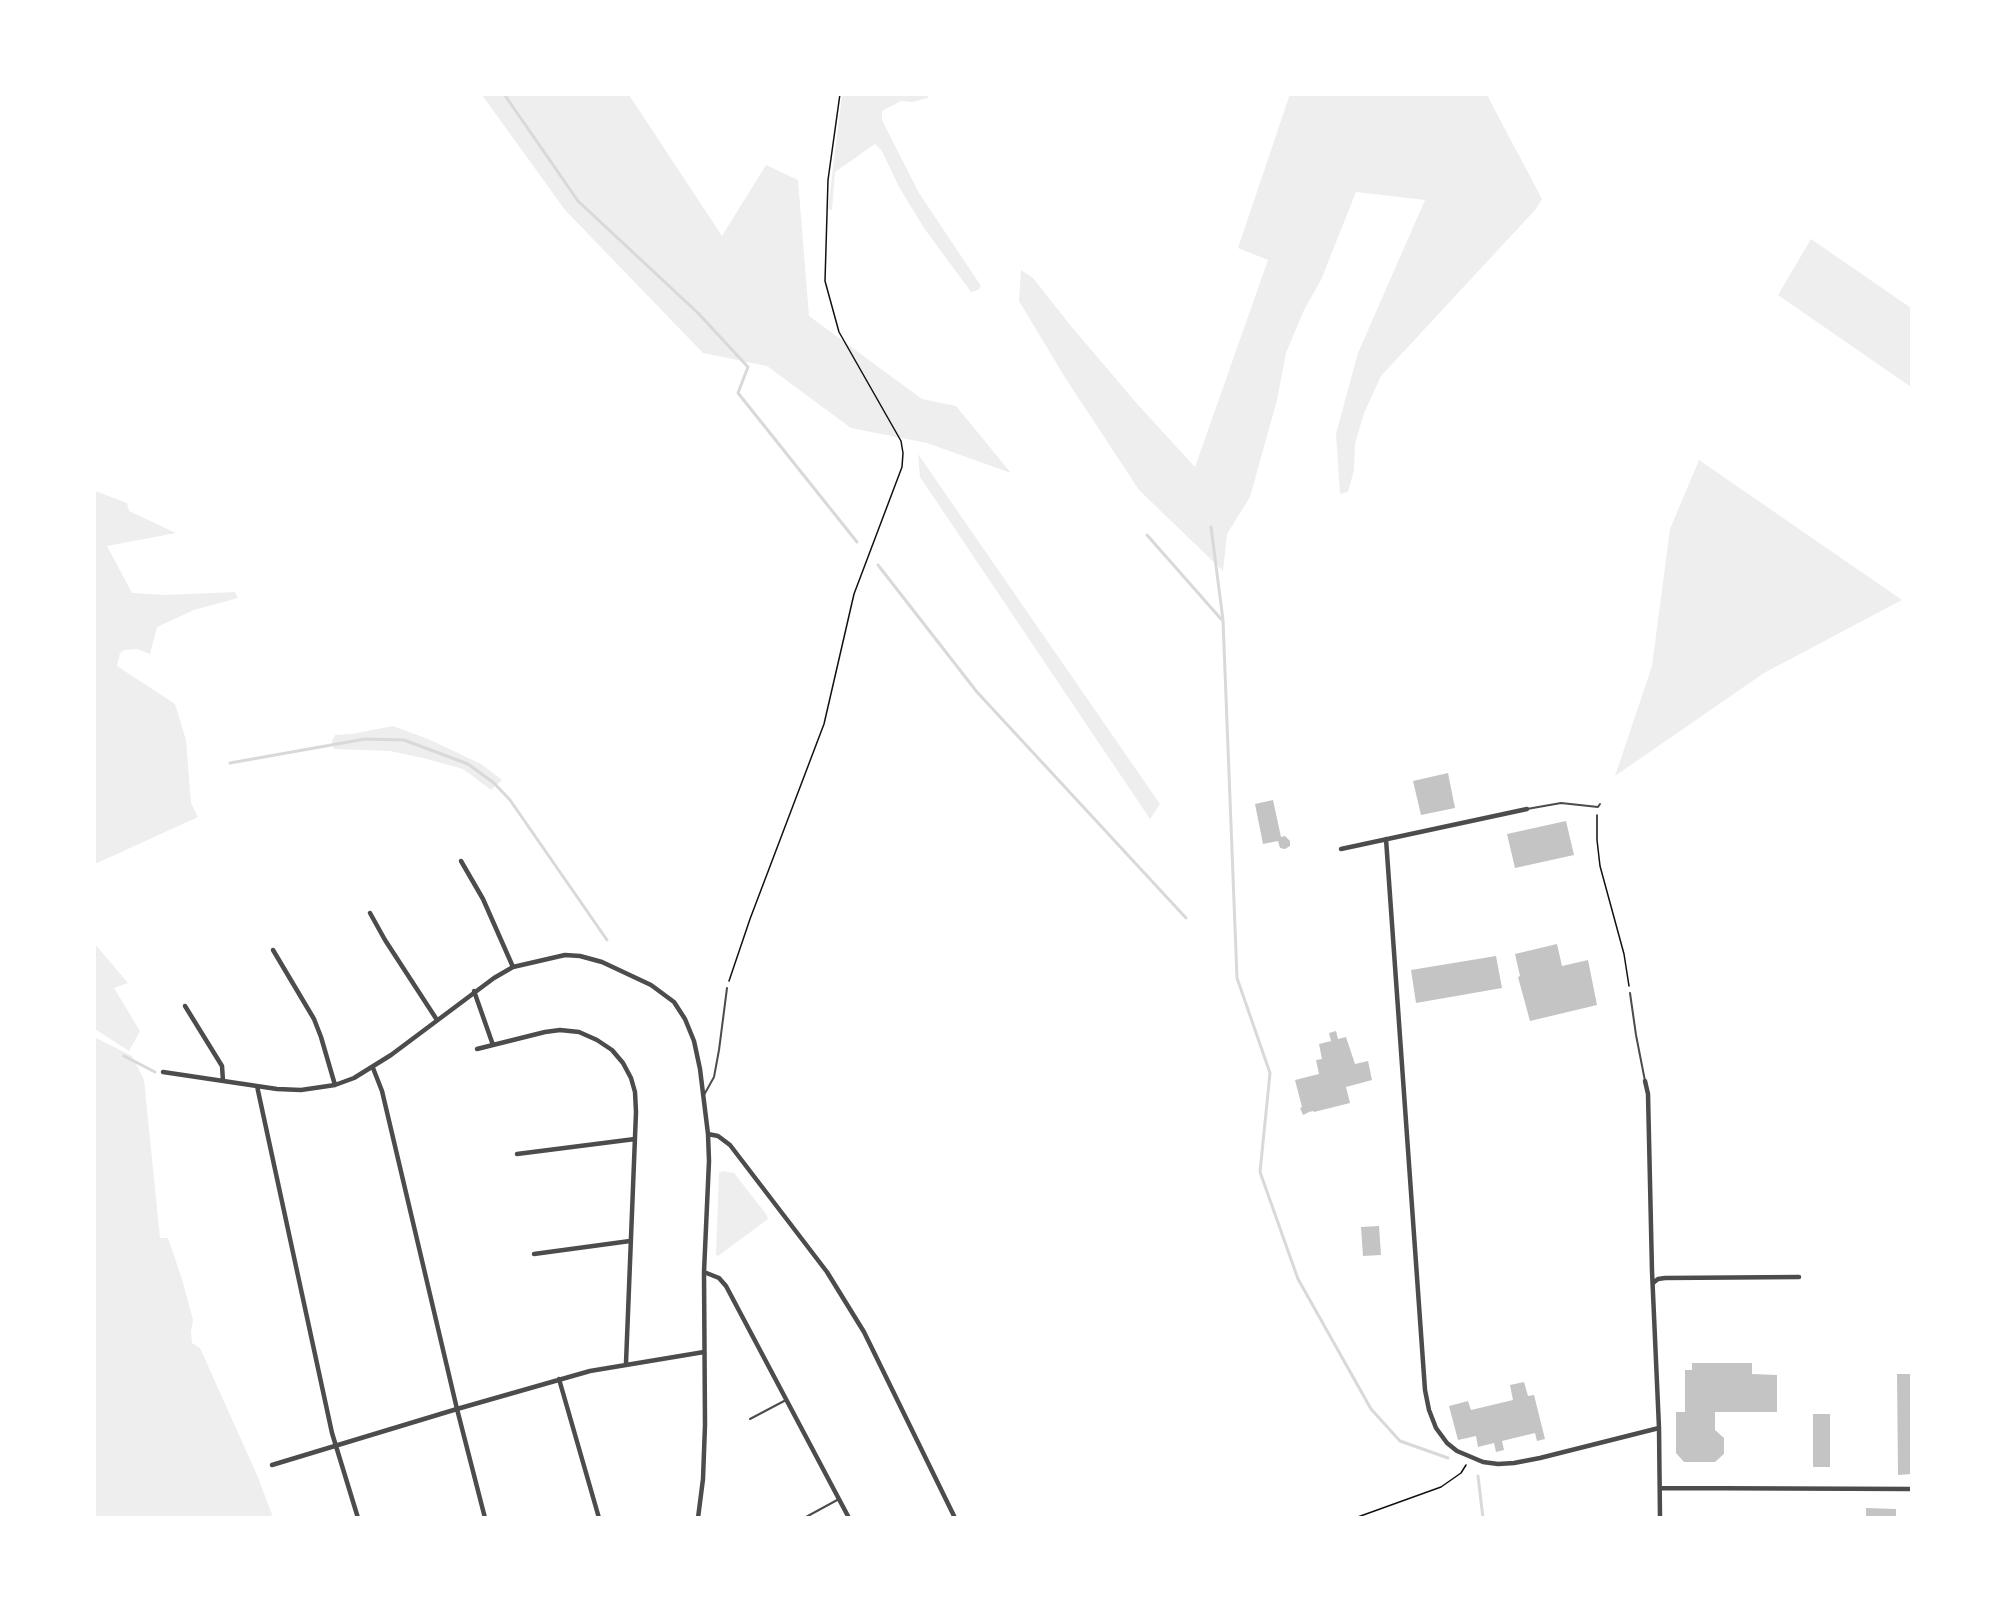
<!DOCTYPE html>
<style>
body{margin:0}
#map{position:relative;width:2006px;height:1612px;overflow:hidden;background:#fff;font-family:"Roboto Condensed",sans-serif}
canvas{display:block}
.frame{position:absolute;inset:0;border:96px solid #fff;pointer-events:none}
</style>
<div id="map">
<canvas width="2006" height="1612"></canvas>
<div class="frame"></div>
</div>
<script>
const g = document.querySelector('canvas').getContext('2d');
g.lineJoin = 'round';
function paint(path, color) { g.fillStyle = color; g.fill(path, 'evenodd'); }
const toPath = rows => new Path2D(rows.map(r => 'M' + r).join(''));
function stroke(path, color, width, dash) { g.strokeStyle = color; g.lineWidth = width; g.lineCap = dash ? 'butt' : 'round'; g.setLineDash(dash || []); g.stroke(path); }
const green = toPath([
 [1290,94,1487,95,1542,199,1535,210,1381,376,1364,413,1355,444,1354,470,1348,492,1340,494,1336,434,1358,353,1425,200,1356,192,1321,280,1304,310,1286,353,1277,400,1250,497,1227,534,1223,571,1139,490,1066,379,1019,301,1021,270,1033,278,1071,326,1139,406,1195,467,1268,260,1238,248],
 [482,95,629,95,722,236,766,165,798,180,809,316,922,399,956,406,1011,473,927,443,851,428,767,366,703,353,565,210],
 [842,95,928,95,928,98,912,102,901,101,882,111,882,120,919,193,981,286,978,290,971,292,924,228,899,187,882,151,875,144,835,172,832,210,828,209],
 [1811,239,1911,308,1911,387,1778,295],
 [918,454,1160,804,1150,819,920,477],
 [1699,460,1902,600,1764,673,1615,776,1652,666,1670,529],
 [95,491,127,503,129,511,176,533,107,546,132,593,166,595,235,592,238,598,194,610,157,627,150,654,137,649,124,650,120,653,117,666,175,704,186,740,191,803,198,817,95,864],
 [393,726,428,739,481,764,502,780,491,790,463,769,423,758,390,751,334,749,332,741,335,735,352,734],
 [94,943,128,983,114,988,140,1031,129,1051,95,1029],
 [94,1037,132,1056,144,1080,160,1238,168,1238,182,1279,193,1320,191,1332,192,1343,200,1348,257,1475,273,1517,95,1517],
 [723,1171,734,1173,766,1214,768,1219,718,1256,716,1255,719,1173]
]);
const stream = toPath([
 [504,94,578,201,698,313,748,367,738,393,857,542],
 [1211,527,1223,620,1237,978,1270,1073,1260,1172,1298,1279,1371,1409,1400,1441,1448,1458],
 [1147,535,1221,619],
 [878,565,977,692,1186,918],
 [230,763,365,739,404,740,468,764,494,783,510,800,607,940],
 [124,1056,155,1072],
 [1478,1476,1483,1518]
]);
const building = toPath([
 [1448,773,1455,808,1421,815,1413,781],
 [1273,800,1281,837,1285,836,1290,841,1290,846,1285,849,1280,848,1278,841,1263,844,1255,804],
 [1566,821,1574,855,1515,868,1507,834],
 [1557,944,1562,966,1588,960,1597,1005,1530,1021,1518,977,1520,976,1515,954],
 [1496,956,1502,988,1416,1003,1411,970],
 [1336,1031,1338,1039,1346,1037,1355,1064,1368,1061,1372,1080,1346,1087,1350,1103,1314,1112,1313,1111,1309,1112,1303,1115,1300,1108,1302,1107,1295,1080,1319,1074,1316,1060,1322,1059,1319,1044,1331,1041,1329,1033],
 [1379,1226,1381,1255,1363,1256,1361,1227],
 [1692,1363,1752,1363,1752,1374,1777,1375,1777,1412,1715,1412,1715,1430,1724,1438,1724,1454,1715,1462,1684,1462,1676,1453,1676,1412,1685,1412,1685,1370,1692,1370],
 [1897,1374,1912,1374,1912,1474,1898,1475],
 [1524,1382,1528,1396,1534,1395,1545,1439,1537,1441,1535,1433,1502,1441,1504,1450,1496,1452,1494,1443,1478,1447,1476,1436,1458,1440,1449,1406,1468,1401,1471,1410,1513,1400,1510,1385],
 [1813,1414,1830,1414,1830,1467,1813,1467],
 [1866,1508,1896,1509,1896,1518,1866,1518]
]);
const path = toPath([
 [1597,815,1597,840,1600,866,1624,954,1629,986],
 [729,981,750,919,824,724,854,594,902,467,903,453,901,441,839,332,825,281,828,180,840,94],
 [1355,1518,1441,1487,1461,1473,1466,1465]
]);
const service = toPath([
 [1527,809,1561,803,1598,807,1600,804],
 [1630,993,1636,1035,1645,1081],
 [704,1095,714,1077,719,1050,727,988],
 [750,1419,786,1400],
 [806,1517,839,1499]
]);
const minor = toPath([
 [1386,839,1425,1390,1429,1410,1436,1428,1447,1443,1457,1451,1483,1462,1498,1464,1514,1463,1540,1458,1659,1428],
 [1341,849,1527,809],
 [461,861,483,899,513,967],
 [370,913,385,940,437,1020],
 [273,950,314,1019,321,1037,335,1085],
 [474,991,493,1045],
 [185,1006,222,1066,223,1081],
 [477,1049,545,1032,560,1030,579,1032,597,1040,612,1050,623,1063,631,1078,635,1092,636,1112,626,1363],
 [373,1068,382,1091,457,1409,485,1518],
 [163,1072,277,1089,301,1090,335,1085,354,1078,391,1055,494,978,513,967,565,955,580,956,602,962,651,985,674,1002,685,1019,694,1041,700,1069,708,1134,709,1161,704,1272,705,1425,703,1479,698,1518],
 [1645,1081,1648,1094,1652,1271,1659,1428,1660,1518],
 [257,1086,332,1433,358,1518],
 [708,1134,718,1136,730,1145,827,1272,864,1332,955,1518],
 [517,1154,635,1139],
 [534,1254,630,1241],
 [704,1272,719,1278,726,1286,849,1518],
 [1653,1283,1658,1279,1665,1278,1799,1277],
 [559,1379,599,1518],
 [272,1465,457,1409,590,1371,704,1352],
 [1660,1488,1912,1489]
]);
paint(green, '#eee');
stroke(stream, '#d9d9d9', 3);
paint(building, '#c4c4c4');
stroke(path, '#111', 1.5);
stroke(service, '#4c4c4c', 2);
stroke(minor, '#4c4c4c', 4.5);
</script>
